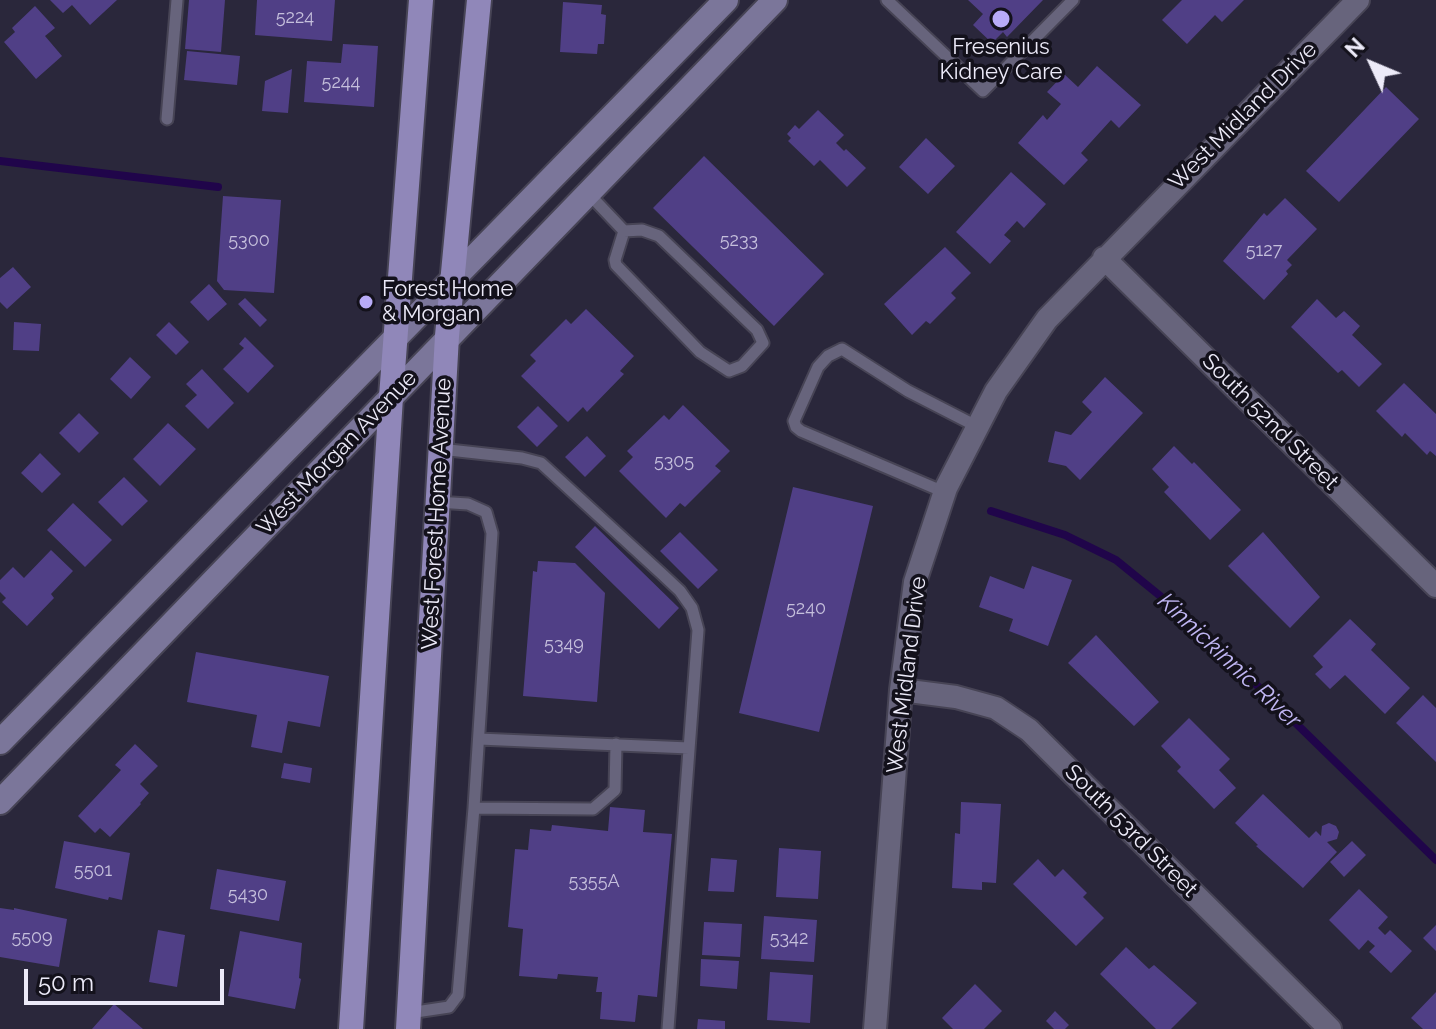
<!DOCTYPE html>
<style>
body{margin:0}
#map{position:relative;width:1436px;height:1029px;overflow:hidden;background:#2a273b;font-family:Raleway,sans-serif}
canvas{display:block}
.north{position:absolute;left:1332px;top:24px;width:80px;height:80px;-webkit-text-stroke:6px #13111b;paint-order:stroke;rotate:314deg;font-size:22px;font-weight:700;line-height:32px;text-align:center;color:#eceaf8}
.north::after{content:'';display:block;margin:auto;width:28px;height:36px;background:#eceaf8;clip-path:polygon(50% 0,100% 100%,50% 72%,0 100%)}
.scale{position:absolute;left:24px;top:969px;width:200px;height:36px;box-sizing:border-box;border:4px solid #eceaf8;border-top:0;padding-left:10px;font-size:24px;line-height:28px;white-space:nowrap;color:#eceaf8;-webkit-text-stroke:6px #13111b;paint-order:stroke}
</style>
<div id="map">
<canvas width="1436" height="1029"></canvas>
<div class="north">N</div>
<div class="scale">50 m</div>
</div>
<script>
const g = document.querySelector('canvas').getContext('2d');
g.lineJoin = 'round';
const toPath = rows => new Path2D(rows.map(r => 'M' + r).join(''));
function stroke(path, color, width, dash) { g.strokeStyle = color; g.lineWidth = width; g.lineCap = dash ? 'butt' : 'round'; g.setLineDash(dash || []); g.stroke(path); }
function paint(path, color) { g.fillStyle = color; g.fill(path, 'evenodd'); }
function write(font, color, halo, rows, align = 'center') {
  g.font = font + ' Raleway,sans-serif'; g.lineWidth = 7; g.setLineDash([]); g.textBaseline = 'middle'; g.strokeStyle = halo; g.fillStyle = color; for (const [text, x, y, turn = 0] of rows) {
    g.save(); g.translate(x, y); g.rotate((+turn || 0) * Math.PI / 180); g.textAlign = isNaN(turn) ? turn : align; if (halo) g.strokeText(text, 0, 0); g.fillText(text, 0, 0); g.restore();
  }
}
const stream = toPath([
 [0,161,218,187],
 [991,511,1065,535,1116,560,1191,621,1436,860]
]);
const building = toPath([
 [50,0,117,0,90,25,72,5,63,13],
 [189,0,225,0,221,52,185,49],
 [257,0,335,0,332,41,255,35],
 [968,0,1043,0,1007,37,1003,32,992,43,973,25,983,14],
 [1182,0,1244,0,1222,22,1215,15,1187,44,1162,20],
 [563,2,602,5,601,14,606,15,604,44,598,44,597,54,560,52],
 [35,6,55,28,45,36,62,56,36,79,4,42,15,32,12,28],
 [343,44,378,46,374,107,304,102,307,61,341,63],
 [187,51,240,56,237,85,184,80],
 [1097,66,1141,105,1119,128,1111,120,1081,153,1088,160,1064,185,1018,143,1043,115,1047,120,1061,104,1047,92,1064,74,1078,87],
 [292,69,288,113,262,111,265,81],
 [1386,87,1419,119,1339,202,1306,171],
 [818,110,844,135,836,143,844,151,846,149,866,168,847,187,820,160,814,166,788,141,791,138,787,134,795,125,799,129],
 [926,138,955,166,928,194,899,167],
 [704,156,824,274,774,326,653,208],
 [1011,172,1046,204,1024,228,1017,221,1004,235,1011,241,990,264,956,232],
 [223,196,281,200,274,293,224,290,217,281],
 [1285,198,1317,229,1287,260,1292,265,1286,271,1288,274,1264,300,1223,261,1264,213,1267,216],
 [945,247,971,273,951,293,956,298,930,324,926,321,912,335,884,304],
 [13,267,31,287,7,309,0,302,0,278],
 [209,284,227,304,208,321,190,302],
 [245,298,267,320,260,327,238,304],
 [1317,299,1336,318,1344,311,1360,326,1352,335,1382,364,1359,387,1342,370,1338,373,1291,327],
 [586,309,634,356,620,371,624,374,587,412,583,407,568,422,521,376,536,361,530,355,566,319,571,324],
 [14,322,41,324,39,351,13,350],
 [169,322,189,342,176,355,156,335],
 [245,337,274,366,248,393,223,369,244,348,239,344],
 [130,357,151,377,131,399,110,379],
 [202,369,234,403,208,429,185,406,197,395,186,384],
 [1105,377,1143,413,1080,480,1066,466,1048,462,1055,431,1071,435,1092,412,1082,402],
 [1404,383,1436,414,1436,456,1430,451,1427,455,1405,433,1402,437,1376,411],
 [683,405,730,451,715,466,721,471,685,507,680,503,666,518,619,471,633,457,627,451,664,415,669,420],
 [538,406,558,426,537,447,517,427],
 [79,413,99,433,79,453,59,433],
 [168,423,196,449,160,486,133,459],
 [587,436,606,456,585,477,565,457],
 [1174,446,1192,464,1194,462,1241,510,1210,540,1164,492,1169,487,1152,469],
 [40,453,61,474,42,493,21,473],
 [124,477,148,501,122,526,98,502],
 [793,487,873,506,819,732,739,713],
 [73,503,112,540,85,567,47,530],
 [595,526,679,608,659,629,575,547],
 [680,532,718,570,698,589,660,551],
 [1263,532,1320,597,1290,628,1228,566],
 [51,550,73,571,51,594,54,598,27,626,2,602,6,598,0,592,0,580,13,567,24,578],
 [538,561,575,563,605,593,597,702,523,696,533,571,537,572],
 [1032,566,1072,580,1048,646,1009,631,1013,619,979,607,990,576,1024,589],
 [1350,619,1376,644,1371,650,1410,688,1385,714,1345,675,1330,689,1315,674,1323,667,1313,656],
 [1096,635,1159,702,1134,726,1068,663],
 [196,652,329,676,320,727,288,721,282,753,251,747,257,715,187,702],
 [1423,695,1436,708,1436,762,1396,723],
 [1189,718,1230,759,1219,770,1236,788,1214,809,1177,771,1181,767,1161,746],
 [135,744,158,766,140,784,149,793,140,803,141,804,110,837,100,828,95,833,78,816,121,770,115,765],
 [284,763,312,768,310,783,281,778],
 [1263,794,1309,838,1316,831,1321,836,1322,826,1329,823,1336,826,1339,832,1337,839,1327,842,1337,852,1303,888,1256,846,1258,845,1235,823],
 [961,802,1001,804,996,883,982,882,982,890,952,888,955,833,960,834],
 [610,807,645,810,643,832,672,834,657,997,638,995,635,1022,600,1019,602,992,596,992,598,977,558,974,557,979,519,976,523,929,508,927,515,849,528,850,530,829,551,831,552,825,608,831],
 [64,841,130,853,122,900,109,897,108,900,55,888],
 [1352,841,1366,855,1344,877,1330,862],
 [779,848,821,851,818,899,776,897],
 [711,858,737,860,734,892,708,891],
 [1038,859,1055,877,1063,869,1087,893,1083,897,1104,918,1076,946,1013,884],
 [217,869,286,881,279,921,210,909],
 [1359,889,1388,917,1378,928,1385,935,1390,930,1412,951,1391,973,1369,952,1375,946,1368,940,1359,950,1329,920],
 [0,908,14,910,14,908,67,919,59,967,0,957],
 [764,916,817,920,814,962,761,959],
 [704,922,742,924,740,957,702,955],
 [1436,925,1436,951,1423,938],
 [158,930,185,935,177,987,149,982],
 [240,931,302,943,299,978,301,979,295,1009,228,996],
 [1126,947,1149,969,1154,965,1197,1003,1171,1029,1156,1029,1100,974],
 [701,959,739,961,737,989,700,986],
 [770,972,813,975,810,1023,767,1020],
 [975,984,1002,1011,984,1029,953,1029,942,1018],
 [1436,992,1436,1029,1423,1029,1411,1018],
 [114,1004,143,1029,92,1029],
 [1055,1011,1069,1025,1065,1029,1054,1029,1046,1021],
 [698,1019,725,1021,725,1029,697,1029]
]);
const lane = toPath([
 [887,0,983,91,1073,0],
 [167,119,177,0],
 [588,193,624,231],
 [642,230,659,236,757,330,763,343,742,366,729,371,700,352,616,265,615,260,624,231,642,230],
 [440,449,522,458,541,463,663,575,680,591,692,608,698,630,668,1029],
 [944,492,801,431,796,427,794,421,818,367,828,356,842,349,908,391,978,427],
 [479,739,689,748],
 [474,808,593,809,615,790,616,744],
 [409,1013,449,1007,458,995,474,808,492,533,486,512,468,504,437,502]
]);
const street = toPath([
 [1104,258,1436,586],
 [901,690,956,697,996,708,1029,730,1330,1029],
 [875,1029,901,690,915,582,946,488,996,391,1047,319,1358,0]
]);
const secondary = toPath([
 [0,742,726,0],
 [0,802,775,0]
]);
const primary = toPath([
 [351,1029,391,397,421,0],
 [408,1029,447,336,479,0]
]);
const markers = [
 [1001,19,10,"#b8abf7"],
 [366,302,8,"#b8abf7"]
];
const numberNames = [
 ["5224",295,18],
 ["5244",341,83],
 ["5300",249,241],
 ["5233",739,241],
 ["5127",1264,251],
 ["5305",674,462],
 ["5240",806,609],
 ["5349",564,645],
 ["5501",93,871],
 ["5355A",594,882],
 ["5430",248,895],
 ["5509",32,938],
 ["5342",789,939]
];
const poiNames = [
 ["Fresenius",1001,47],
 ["Kidney Care",1001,72],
 ["Forest Home",382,289,"left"],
 ["& Morgan",382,314,"left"]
];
const streetNames = [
 ["West Midland Drive",1243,116,-45],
 ["South 52nd Street",1270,422,45],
 ["West Morgan Avenue",337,453,-46],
 ["West Forest Home Avenue",437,514,-87],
 ["West Midland Drive",907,675,-83],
 ["South 53rd Street",1131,831,45]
];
const waterNames = [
 ["Kinnickinnic River",1229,661,43]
];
stroke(stream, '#20054a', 8);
paint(building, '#503f86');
stroke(lane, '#474455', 15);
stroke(street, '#474455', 26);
stroke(secondary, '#474455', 28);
stroke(primary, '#474455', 28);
stroke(lane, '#67647c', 11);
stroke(street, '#67647c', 22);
stroke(secondary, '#7b769a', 24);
stroke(primary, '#9087b9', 24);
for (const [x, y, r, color] of markers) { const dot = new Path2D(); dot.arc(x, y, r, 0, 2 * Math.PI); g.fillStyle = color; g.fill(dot); stroke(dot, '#13111b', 3); }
write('18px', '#c5bfdc', null, numberNames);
write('22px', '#eceaf8', '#13111b', poiNames);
write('22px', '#eceaf8', '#13111b', streetNames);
write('italic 24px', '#c0b6f3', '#13111b', waterNames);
</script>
